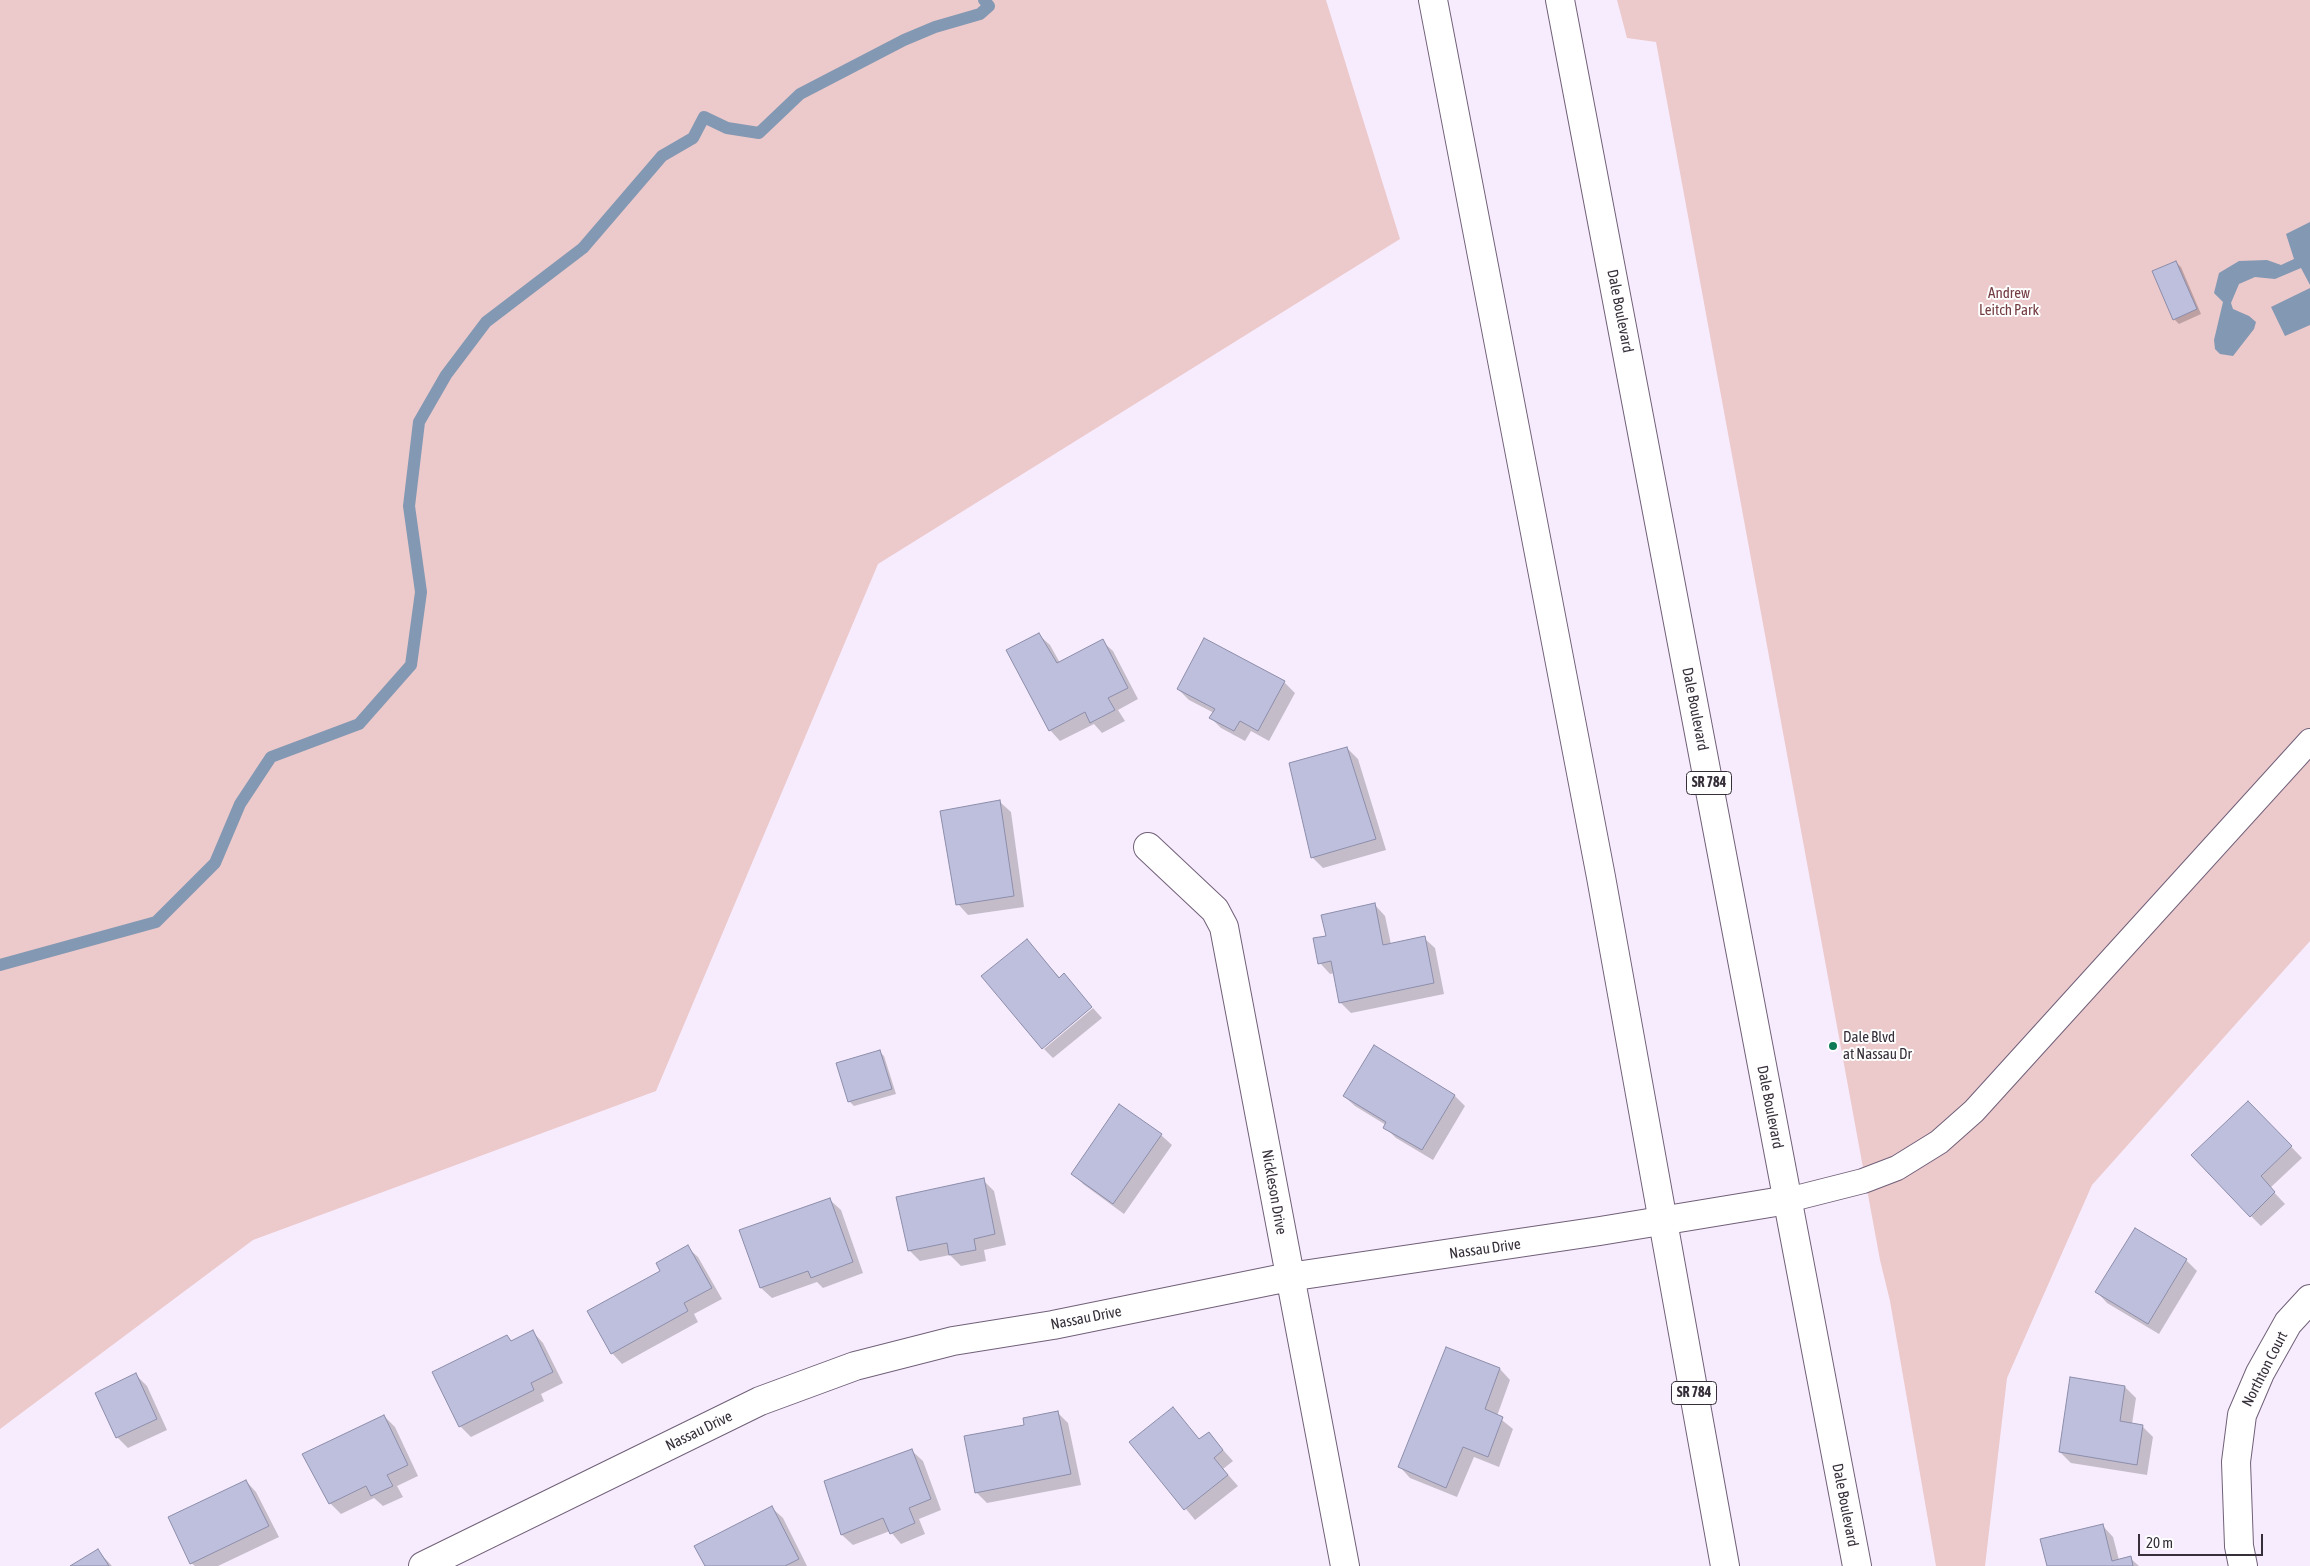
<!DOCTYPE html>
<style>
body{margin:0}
#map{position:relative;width:2310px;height:1566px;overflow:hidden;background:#f7ecfd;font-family:"Asap Condensed",sans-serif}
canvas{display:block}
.scale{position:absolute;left:2138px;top:1534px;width:125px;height:22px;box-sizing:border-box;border:2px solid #362f3a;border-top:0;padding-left:6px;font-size:15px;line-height:18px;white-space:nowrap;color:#362f3a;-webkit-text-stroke:4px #fefefe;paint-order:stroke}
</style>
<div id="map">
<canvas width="2310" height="1566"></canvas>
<div class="scale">20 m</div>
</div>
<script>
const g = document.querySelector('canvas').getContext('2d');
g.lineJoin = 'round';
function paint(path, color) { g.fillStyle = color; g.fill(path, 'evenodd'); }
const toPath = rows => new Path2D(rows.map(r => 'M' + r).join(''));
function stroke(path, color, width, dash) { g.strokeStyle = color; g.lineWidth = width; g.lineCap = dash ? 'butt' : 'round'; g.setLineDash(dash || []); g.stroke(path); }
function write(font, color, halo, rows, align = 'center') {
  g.font = font + ' "Asap Condensed",sans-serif'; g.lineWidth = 4; g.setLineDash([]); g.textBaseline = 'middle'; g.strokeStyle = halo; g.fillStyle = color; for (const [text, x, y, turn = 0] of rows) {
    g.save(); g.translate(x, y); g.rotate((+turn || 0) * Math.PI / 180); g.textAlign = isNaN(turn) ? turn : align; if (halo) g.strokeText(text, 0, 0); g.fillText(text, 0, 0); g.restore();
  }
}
const green = toPath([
 [0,0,1326,0,1400,239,878,564,656,1091,253,1240,0,1429],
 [1617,0,2310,0,2310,941,2092,1185,2007,1378,1985,1566,1936,1566,1890,1301,1880,1260,1656,42,1627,38]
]);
const water = toPath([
 [2310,222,2310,285,2301,268,2275,279,2255,277,2239,284,2231,303,2233,309,2249,316,2256,322,2254,329,2233,356,2220,354,2215,349,2214,340,2223,302,2214,293,2219,273,2239,261,2267,260,2281,265,2294,259,2286,234],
 [2310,288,2310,325,2285,336,2271,307]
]);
const shadow = toPath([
 [2176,262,2181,267,2201,314,2179,324,2174,319],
 [1039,635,1050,645,1060,663,1102,641,1113,651,1138,699,1118,710,1125,721,1102,733,1094,724,1060,741,1050,730],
 [1284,682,1295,693,1269,741,1251,731,1245,741,1221,728,1211,718,1214,713,1189,700,1178,689],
 [1347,748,1358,759,1386,850,1323,868,1312,857],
 [1000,802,1011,812,1024,907,968,915,958,904],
 [1375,905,1385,916,1391,944,1424,938,1435,948,1444,994,1351,1013,1340,1002,1335,973,1330,974,1320,963,1327,937],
 [1026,940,1060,978,1064,975,1091,1006,1042,1047],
 [1093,1008,1102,1018,1053,1058,1044,1049],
 [1374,1046,1455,1096,1465,1106,1433,1160,1396,1138,1385,1127,1386,1125,1355,1106,1344,1096],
 [879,1051,884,1056,896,1094,854,1106,849,1101],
 [2248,1102,2302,1158,2270,1188,2285,1204,2261,1226,2251,1216],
 [1161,1135,1172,1145,1124,1214,1083,1184,1073,1173],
 [983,1180,994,1191,1006,1245,984,1250,986,1261,961,1266,950,1255,920,1261,909,1250],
 [830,1200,841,1210,863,1273,823,1288,817,1282,772,1298,761,1288,741,1231],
 [2135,1229,2186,1260,2197,1271,2159,1334,2107,1303,2097,1292],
 [687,1247,698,1257,722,1299,694,1314,698,1322,622,1364,612,1353,662,1271],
 [533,1332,543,1343,563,1383,541,1394,544,1401,471,1437,460,1426,507,1336,512,1342],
 [1447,1348,1500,1369,1510,1380,1497,1416,1513,1429,1499,1467,1474,1457,1457,1497,1410,1478,1400,1467],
 [136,1375,147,1386,167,1430,128,1448,117,1437],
 [2125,1387,2136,1398,2132,1424,2142,1426,2153,1437,2147,1475,2071,1463,2060,1452],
 [1173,1409,1200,1440,1208,1433,1233,1461,1223,1469,1238,1486,1195,1520,1131,1442],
 [1057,1412,1068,1423,1081,1485,987,1503,976,1492,1026,1426],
 [384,1416,395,1427,418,1476,397,1486,403,1497,383,1506,374,1498,341,1514,330,1503],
 [912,1451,923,1461,941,1510,919,1519,925,1534,901,1544,890,1531,853,1545,842,1535,825,1482],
 [246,1481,256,1492,279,1537,218,1566,195,1566,191,1563],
 [772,1508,783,1518,807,1566,706,1566],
 [2103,1526,2113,1537,2119,1560,2130,1558,2139,1566,2048,1566],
 [98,1551,112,1566,73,1566]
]);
const stream = toPath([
 [0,965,156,922,215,863,240,804,271,757,359,724,411,665,421,592,409,506,419,422,446,375,486,322,583,248,662,156,693,138,704,117,727,128,759,133,800,94,904,40,935,27,980,14,989,6,984,0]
]);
const building = toPath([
 [2176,261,2197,309,2173,320,2152,271,2176,261],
 [1039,633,1057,663,1103,639,1128,688,1108,698,1115,710,1090,723,1085,712,1049,731,1006,650,1039,633],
 [1204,638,1285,681,1258,731,1240,721,1234,731,1209,718,1215,709,1177,689,1204,638],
 [1347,747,1376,839,1311,858,1289,763,1347,747],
 [1000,800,1014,896,956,905,940,811,1000,800],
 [1375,903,1383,945,1425,936,1434,983,1339,1003,1331,961,1318,964,1313,938,1326,936,1321,915,1375,903],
 [1027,939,1059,978,1064,973,1092,1007,1042,1049,981,976,1027,939],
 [1374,1045,1455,1095,1422,1150,1383,1128,1386,1122,1343,1096,1374,1045],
 [880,1050,892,1089,848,1102,836,1063,880,1050],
 [2248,1101,2292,1146,2261,1176,2275,1192,2250,1217,2191,1155,2248,1101],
 [1119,1104,1162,1134,1113,1204,1071,1174,1119,1104],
 [984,1178,995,1234,974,1239,976,1250,949,1255,947,1243,908,1251,896,1197,984,1178],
 [830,1198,853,1262,811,1278,808,1271,760,1288,739,1230,830,1198],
 [2135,1228,2187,1259,2148,1324,2095,1292,2135,1228],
 [688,1245,712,1288,684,1303,688,1311,611,1354,587,1311,660,1271,656,1263,688,1245],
 [533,1330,553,1372,531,1383,534,1390,459,1427,432,1372,507,1335,511,1341,533,1330],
 [1446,1347,1500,1368,1485,1409,1503,1417,1488,1457,1463,1447,1446,1488,1398,1467,1446,1347],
 [136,1373,157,1419,116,1438,95,1393,136,1373],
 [2070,1377,2125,1386,2120,1421,2143,1425,2137,1465,2059,1452,2070,1377],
 [1173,1407,1199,1439,1209,1432,1223,1450,1214,1458,1228,1475,1184,1510,1129,1442,1173,1407],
 [1058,1411,1071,1474,975,1493,964,1436,1024,1425,1023,1418,1058,1411],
 [384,1415,408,1465,387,1475,393,1486,371,1496,366,1486,329,1504,302,1454,384,1415],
 [912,1449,931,1499,909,1508,915,1523,890,1534,883,1518,841,1535,824,1481,912,1449],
 [246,1480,269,1526,190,1564,168,1517,246,1480],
 [772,1506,799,1559,785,1566,705,1566,694,1546,772,1506],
 [2103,1524,2112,1561,2131,1556,2133,1566,2047,1566,2040,1539,2103,1524],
 [98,1549,109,1566,70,1566,98,1549]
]);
const service = toPath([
 [1788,1200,1863,1181,1897,1168,1939,1142,1974,1111,2310,741]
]);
const minor = toPath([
 [1148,847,1215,910,1224,927,1345,1566],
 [423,1566,760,1401,855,1366,953,1341,1053,1325,1289,1277,1600,1231,1788,1200],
 [2243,1566,2239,1546,2236,1462,2242,1415,2260,1373,2288,1323,2310,1299]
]);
const primary = toPath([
 [1433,0,1601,877,1725,1566],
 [1560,0,1857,1566]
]);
const markers = [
 [1833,1046,5,"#0f7b56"]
];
const shields = [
 [1709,783,45],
 [1694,1393,45]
];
const shieldNames = [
 ["SR 784",1709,783],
 ["SR 784",1694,1393]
];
const parkNames = [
 ["Andrew",2009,293],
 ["Leitch Park",2009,310]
];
const streetNames = [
 ["Dale Boulevard",1620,311,79],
 ["Dale Boulevard",1695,709,79],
 ["Dale Boulevard",1770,1107,79],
 ["Nickleson Drive",1274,1192,80],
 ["Nassau Drive",1485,1249,-8],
 ["Nassau Drive",1086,1318,-11],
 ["Northton Court",2265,1369,-63],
 ["Nassau Drive",699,1431,-26],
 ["Dale Boulevard",1845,1505,79]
];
const poiNames = [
 ["Dale Blvd",1843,1037],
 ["at Nassau Dr",1843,1054]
];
paint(green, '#ecc9cb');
paint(water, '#8298b3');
paint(shadow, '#0003');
stroke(stream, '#8298b3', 12);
paint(building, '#bebfdd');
stroke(building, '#8c8daa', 1);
stroke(service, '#706079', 26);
stroke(minor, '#706079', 30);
stroke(primary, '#706079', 30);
stroke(service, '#fff', 24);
stroke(minor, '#fff', 28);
stroke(primary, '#fff', 28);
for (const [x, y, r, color] of markers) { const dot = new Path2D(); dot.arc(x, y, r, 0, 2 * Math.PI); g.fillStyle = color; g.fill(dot); stroke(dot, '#fefefe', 2); }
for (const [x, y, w] of shields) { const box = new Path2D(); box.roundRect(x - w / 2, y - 11.5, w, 23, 4); g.fillStyle = '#fefefe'; g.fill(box); stroke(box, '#362f3a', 1); }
write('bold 14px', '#362f3a', null, shieldNames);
write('15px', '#733c41', '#fefefe', parkNames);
write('15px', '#362f3a', '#fefefe', streetNames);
write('15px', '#362f3a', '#fefefe', poiNames, 'left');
</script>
